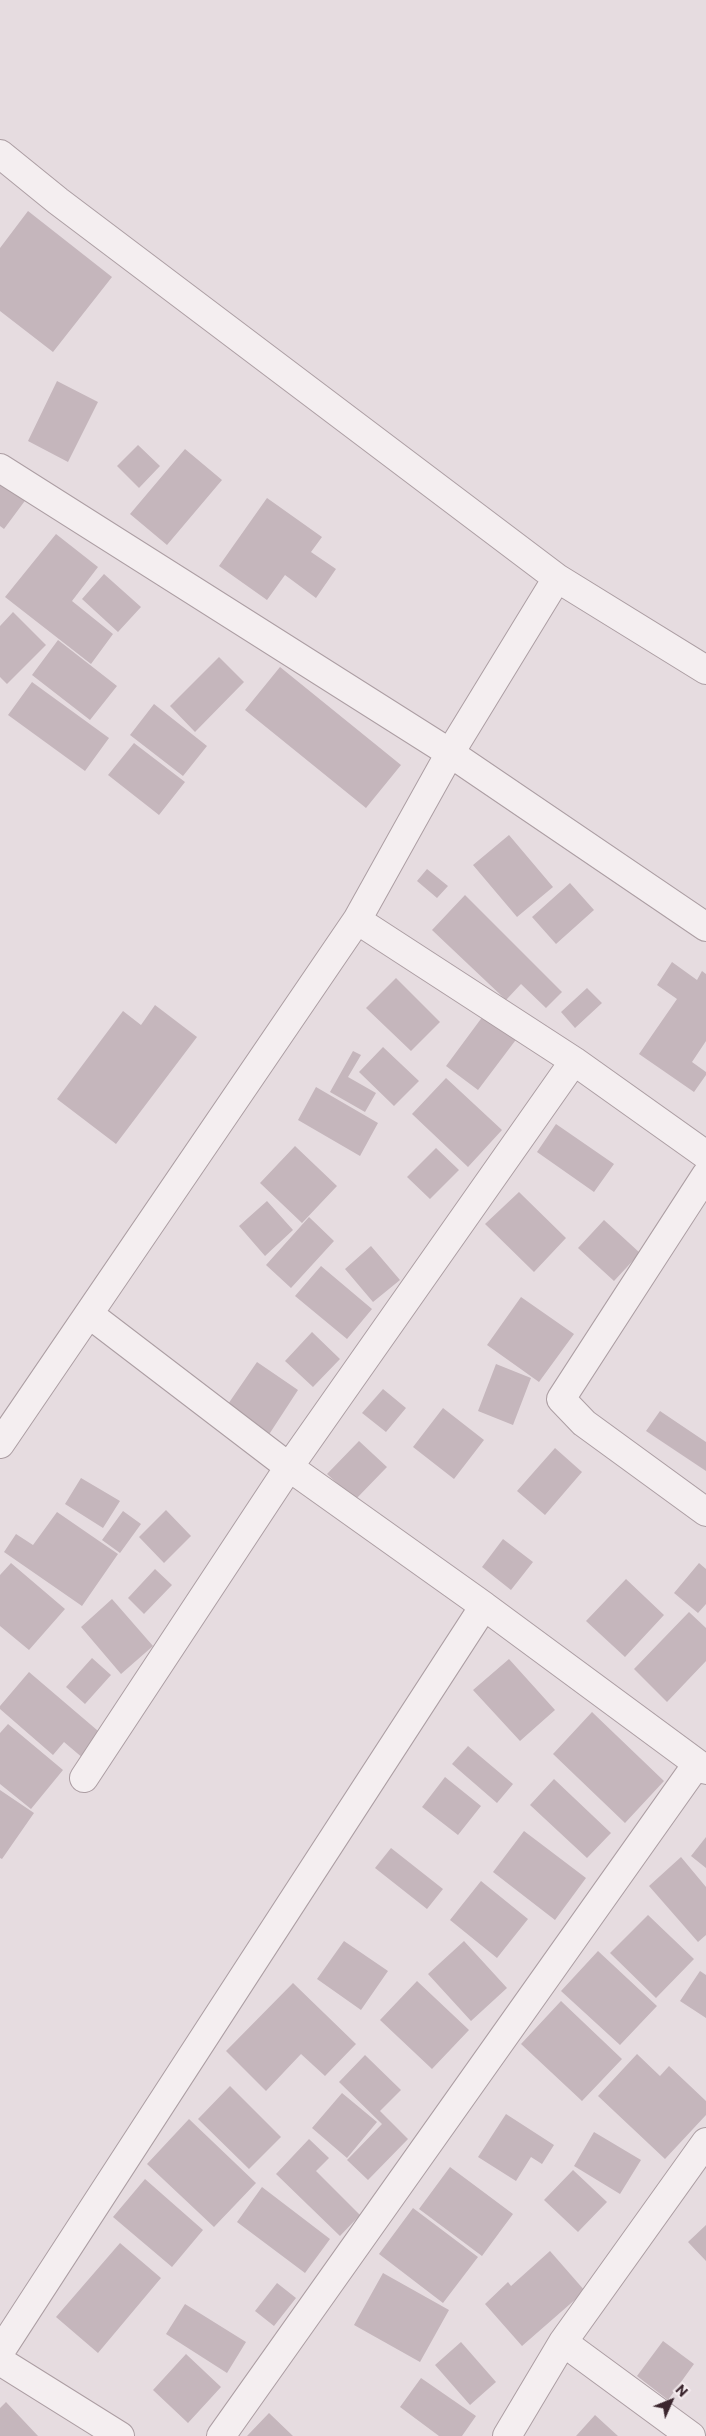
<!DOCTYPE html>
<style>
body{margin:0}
#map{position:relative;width:706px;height:2436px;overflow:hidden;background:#e6dce0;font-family:Commissioner,sans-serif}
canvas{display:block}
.north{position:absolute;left:646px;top:2376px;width:50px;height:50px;-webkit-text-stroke:4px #f4ebee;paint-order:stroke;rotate:46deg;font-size:14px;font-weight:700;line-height:20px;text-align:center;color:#3b262e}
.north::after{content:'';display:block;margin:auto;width:18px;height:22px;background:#3b262e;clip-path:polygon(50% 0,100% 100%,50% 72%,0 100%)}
</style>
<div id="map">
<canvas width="706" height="2436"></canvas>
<div class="north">N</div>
</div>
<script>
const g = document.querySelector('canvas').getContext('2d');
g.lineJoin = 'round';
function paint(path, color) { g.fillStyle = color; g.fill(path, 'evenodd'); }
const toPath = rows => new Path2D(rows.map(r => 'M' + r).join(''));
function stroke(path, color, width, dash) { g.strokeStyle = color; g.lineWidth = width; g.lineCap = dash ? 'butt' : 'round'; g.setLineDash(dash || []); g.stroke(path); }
const building = toPath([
 [28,211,112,277,53,352,0,311,0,248],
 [57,381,98,402,68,462,28,441],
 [138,445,160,466,139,488,117,466],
 [185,449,222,480,167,545,130,514],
 [0,478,27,498,4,529,0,526],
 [267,498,322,537,311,552,336,569,316,598,285,575,267,600,219,566],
 [56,534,98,567,72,601,113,634,91,664,5,597],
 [104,574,141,607,118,632,82,599],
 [13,612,46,645,7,684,0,677,0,626],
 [58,640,117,686,90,720,32,675],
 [219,657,244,682,195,732,170,706],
 [280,667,401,765,366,808,245,710],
 [32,682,109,738,85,771,8,715],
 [154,704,207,746,183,776,130,735],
 [134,743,185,782,159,815,108,775],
 [509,835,553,887,517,917,473,865],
 [427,869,448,886,437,898,417,881],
 [570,883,594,910,556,944,532,917],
 [465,895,562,992,546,1008,521,984,506,1000,432,930],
 [672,962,697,980,702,971,706,974,706,1041,692,1062,706,1072,706,1075,694,1092,639,1054,677,999,657,985],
 [396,978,440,1022,411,1051,366,1008],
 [587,988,602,1003,575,1028,561,1012],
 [155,1005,197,1037,116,1144,57,1099,123,1011,141,1025],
 [486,1012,518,1037,478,1090,446,1066],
 [383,1047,419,1081,394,1106,359,1072],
 [353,1051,361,1055,348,1077,376,1093,365,1112,330,1092],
 [446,1078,502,1130,468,1167,412,1114],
 [316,1087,378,1123,360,1156,298,1120],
 [556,1124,614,1164,594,1192,537,1152],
 [295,1146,337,1186,302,1223,260,1183],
 [436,1148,459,1170,430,1199,407,1177],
 [519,1192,566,1238,534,1272,485,1224],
 [267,1201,293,1230,265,1256,239,1226],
 [309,1217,334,1241,291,1288,266,1265],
 [604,1220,640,1253,614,1281,578,1248],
 [371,1246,400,1280,373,1302,345,1269],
 [321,1266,372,1309,347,1339,295,1296],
 [521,1297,574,1334,539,1382,487,1345],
 [312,1332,340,1359,313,1387,285,1361],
 [257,1362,298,1390,268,1436,226,1407],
 [496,1364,531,1378,513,1425,478,1411],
 [383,1389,406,1408,386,1432,362,1413],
 [443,1408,484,1440,454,1479,413,1447],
 [660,1411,706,1442,706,1471,646,1431],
 [359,1441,387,1467,355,1500,327,1474],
 [555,1448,582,1472,545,1515,517,1491],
 [81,1478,120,1501,103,1528,65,1504],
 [166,1510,191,1536,164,1563,139,1537],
 [123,1511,141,1524,120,1553,102,1540],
 [57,1512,118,1554,82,1606,4,1552,16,1534,33,1545],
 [503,1539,533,1562,511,1590,482,1567],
 [11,1563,65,1609,29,1650,0,1626,0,1575],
 [699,1563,706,1569,706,1604,698,1613,674,1593],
 [155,1569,172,1585,144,1614,128,1598],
 [626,1579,664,1615,625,1657,586,1621],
 [112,1599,153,1646,121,1674,81,1627],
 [689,1612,706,1628,706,1661,667,1702,634,1669],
 [92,1658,111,1675,85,1704,66,1687],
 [509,1659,555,1710,520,1741,473,1690],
 [29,1672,104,1736,84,1759,64,1742,53,1755,0,1709,0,1706],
 [592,1712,664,1781,625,1823,553,1754],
 [8,1724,63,1770,31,1809,0,1784,0,1733],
 [468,1746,513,1784,497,1803,452,1764],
 [445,1777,481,1806,458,1835,422,1807],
 [554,1779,611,1833,587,1858,530,1805],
 [0,1790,34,1813,2,1859,0,1858],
 [524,1831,586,1878,555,1920,493,1872],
 [706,1837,706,1868,691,1856],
 [391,1848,443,1889,427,1909,375,1868],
 [681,1857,706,1887,706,1935,698,1942,649,1886],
 [481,1881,528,1919,497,1958,450,1920],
 [648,1915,694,1959,656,1998,610,1953],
 [344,1941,388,1971,361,2010,317,1979],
 [464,1941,507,1988,471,2021,428,1974],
 [598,1951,657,2006,620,2045,561,1991],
 [700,1971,706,1975,706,2018,680,2001],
 [417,1981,469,2030,432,2069,380,2020],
 [293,1983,356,2044,325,2076,301,2054,266,2091,226,2051],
 [561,2001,622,2059,582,2101,521,2044],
 [637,2054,660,2076,669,2066,706,2101,706,2115,665,2159,598,2096],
 [365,2055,401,2090,380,2111,408,2139,368,2180,347,2160,382,2124,339,2082],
 [230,2086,281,2137,249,2169,198,2119],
 [342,2093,377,2122,347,2158,312,2128],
 [506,2114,554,2145,542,2164,531,2157,516,2181,478,2157],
 [189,2119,256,2183,214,2227,147,2164],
 [594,2132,641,2160,620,2194,574,2166],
 [309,2139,329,2158,316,2171,360,2215,340,2236,276,2174],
 [450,2167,513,2214,482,2256,419,2209],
 [573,2170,607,2202,578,2232,544,2200],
 [145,2179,203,2230,172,2267,113,2217],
 [262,2187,330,2239,305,2273,237,2222],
 [413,2208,478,2257,443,2303,379,2254],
 [706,2225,706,2261,688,2242],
 [120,2243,161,2278,98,2353,56,2317],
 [550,2251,585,2291,522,2346,485,2304,508,2282,511,2286],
 [383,2273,449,2310,420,2362,354,2325],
 [277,2283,296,2298,274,2326,255,2311],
 [185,2304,246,2342,227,2373,166,2334],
 [663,2341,694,2364,668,2400,637,2376],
 [461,2342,496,2382,470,2405,435,2365],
 [186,2354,221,2387,188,2423,153,2390],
 [421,2378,476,2416,462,2436,439,2436,400,2407],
 [6,2402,38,2436,0,2436,0,2408],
 [269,2413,293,2436,247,2436],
 [595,2415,618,2436,576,2436]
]);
const street = toPath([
 [0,154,58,201,557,578,450,753,357,920],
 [0,468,450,753,706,927],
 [557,578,706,670],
 [706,1175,561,1399,584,1423,706,1512],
 [0,1444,357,920,574,1061,706,1155],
 [484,1606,289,1467,574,1061],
 [84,1778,289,1467,89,1314],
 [563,2342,691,2436],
 [0,2352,484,1606,706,1770],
 [0,2361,120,2436],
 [221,2436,697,1764],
 [507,2436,563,2342,706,2142]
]);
paint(building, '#c5b6bc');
stroke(street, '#ac9ea3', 30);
stroke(street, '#f4eef0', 28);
</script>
